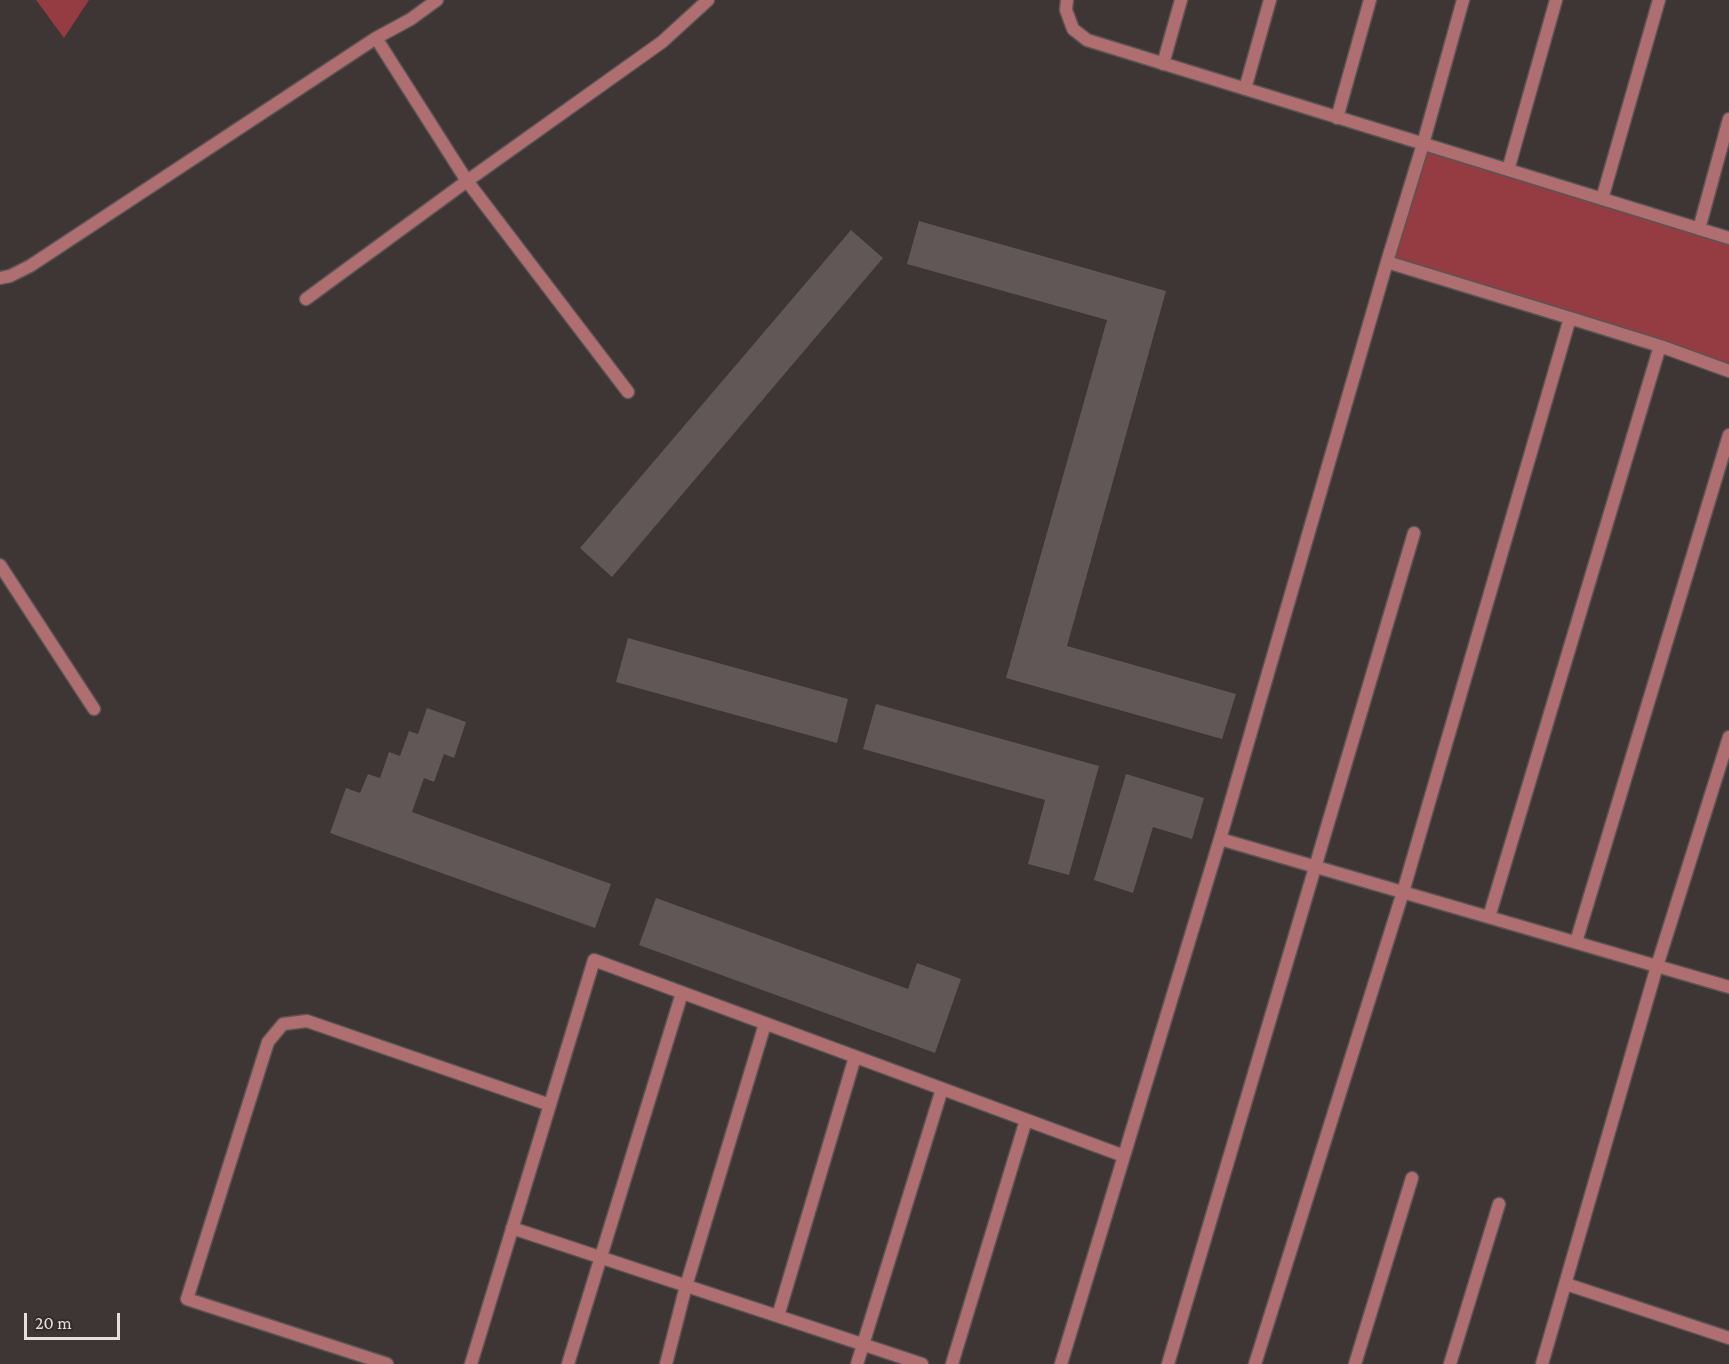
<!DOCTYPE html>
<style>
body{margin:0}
#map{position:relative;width:1729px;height:1364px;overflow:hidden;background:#3e3535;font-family:"Crimson Pro",serif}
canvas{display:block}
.scale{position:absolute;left:24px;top:1313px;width:96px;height:27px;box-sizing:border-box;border:3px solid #e5dfdf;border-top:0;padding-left:8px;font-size:18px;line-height:21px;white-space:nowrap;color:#e5dfdf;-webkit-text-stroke:4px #342b2b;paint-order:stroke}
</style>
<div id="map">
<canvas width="1729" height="1364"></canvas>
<div class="scale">20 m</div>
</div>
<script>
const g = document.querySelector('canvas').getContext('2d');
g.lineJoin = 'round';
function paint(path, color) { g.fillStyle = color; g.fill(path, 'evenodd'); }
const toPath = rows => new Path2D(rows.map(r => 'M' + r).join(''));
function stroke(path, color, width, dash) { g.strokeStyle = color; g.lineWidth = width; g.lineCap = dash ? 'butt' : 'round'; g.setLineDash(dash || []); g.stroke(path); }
const green = toPath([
 [36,0,89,0,64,38],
 [1423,144,1729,238,1729,367,1387,262]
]);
const building = toPath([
 [919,221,1166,291,1067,646,1236,694,1222,739,1006,678,1107,320,907,264],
 [851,230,883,258,612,577,580,548],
 [628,638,848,699,837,743,616,682],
 [876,704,1099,766,1069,875,1028,864,1045,800,863,749],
 [427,708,466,722,454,758,444,754,434,782,424,778,412,812,611,884,595,928,330,833,346,788,360,793,368,774,380,778,389,752,400,756,409,731,418,734],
 [1126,774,1204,798,1192,839,1153,827,1133,893,1094,880],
 [656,898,908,989,917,963,961,979,935,1053,639,945]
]);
const minor = toPath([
 [1067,0,1066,10,1073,29,1087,40,1729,238],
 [376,38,467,181,628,392],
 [1163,64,1181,0],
 [1245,89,1270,0],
 [1337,118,1370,0],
 [1508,170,1556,0],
 [1602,199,1659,0],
 [1699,229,1729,119],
 [0,278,10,276,30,266,376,38,411,19,437,0],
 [306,299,467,181,662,42,708,0],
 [1570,318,1660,346,1729,371],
 [0,565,94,709],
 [1220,839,1729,987],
 [1489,917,1660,346],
 [1576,942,1729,435],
 [512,1228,922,1364],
 [1566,1284,1729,1338],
 [778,1316,855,1057],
 [387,1364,187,1299,268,1042,283,1024,307,1021,550,1105],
 [471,1364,594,960,1124,1156],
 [568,1364,682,993],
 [666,1364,686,1286,765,1024],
 [857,1364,942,1089],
 [952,1364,1026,1120],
 [1061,1364,1220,839,1387,262,1423,144,1463,0],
 [1168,1364,1414,533],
 [1255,1364,1403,892,1570,318,1387,262],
 [1355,1364,1412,1178],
 [1450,1364,1499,1204],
 [1542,1364,1657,966,1729,737]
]);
paint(green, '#943c42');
paint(building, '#615757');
stroke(minor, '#5c5454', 15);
stroke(minor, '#af6f70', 12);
</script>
